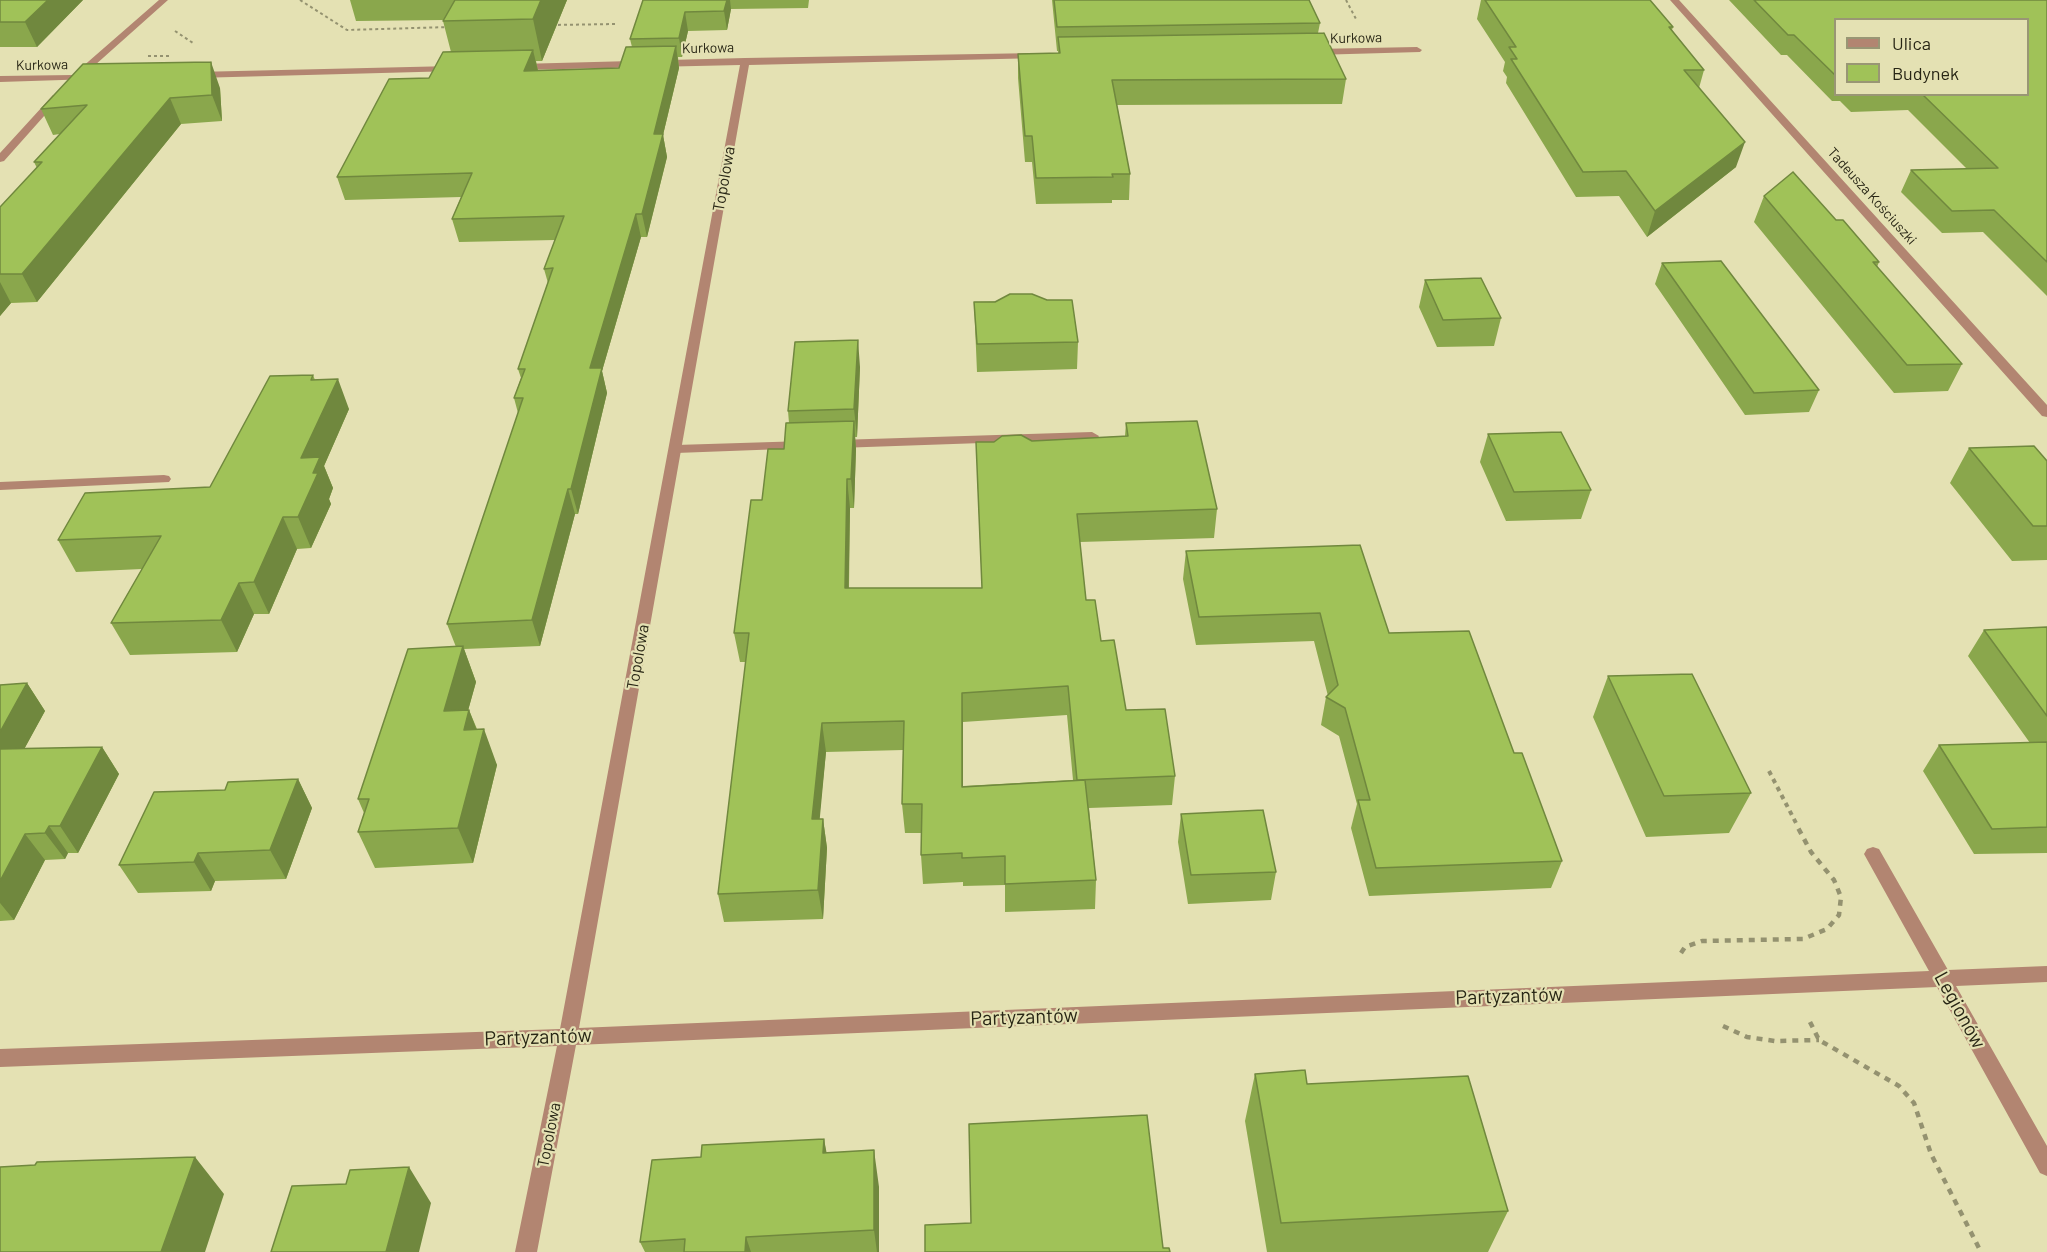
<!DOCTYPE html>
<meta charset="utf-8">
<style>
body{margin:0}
#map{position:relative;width:2047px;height:1252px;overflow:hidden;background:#e4e1b3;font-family:Barlow,sans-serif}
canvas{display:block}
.legend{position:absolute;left:1834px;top:18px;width:195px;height:78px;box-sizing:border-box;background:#e4e1b3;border:2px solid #999674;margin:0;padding:8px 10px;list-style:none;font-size:18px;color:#282615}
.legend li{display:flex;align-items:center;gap:12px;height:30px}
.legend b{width:30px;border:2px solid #999674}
</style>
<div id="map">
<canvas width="2047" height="1252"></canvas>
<ul class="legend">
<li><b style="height:8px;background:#b28571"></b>Ulica</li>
<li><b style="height:16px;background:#a0c258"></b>Budynek</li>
</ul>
</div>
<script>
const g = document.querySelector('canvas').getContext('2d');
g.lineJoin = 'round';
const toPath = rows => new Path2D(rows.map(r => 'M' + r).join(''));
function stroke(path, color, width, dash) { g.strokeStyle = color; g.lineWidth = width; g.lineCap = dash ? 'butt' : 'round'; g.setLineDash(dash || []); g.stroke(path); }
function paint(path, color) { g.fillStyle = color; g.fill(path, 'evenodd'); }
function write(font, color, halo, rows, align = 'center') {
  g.font = font + ' Barlow,sans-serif'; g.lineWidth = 4.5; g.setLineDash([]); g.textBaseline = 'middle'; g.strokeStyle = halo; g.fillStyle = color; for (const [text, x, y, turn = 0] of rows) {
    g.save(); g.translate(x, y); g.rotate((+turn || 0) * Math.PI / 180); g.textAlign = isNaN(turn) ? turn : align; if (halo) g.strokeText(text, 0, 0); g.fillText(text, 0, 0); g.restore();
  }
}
const pathFar2 = toPath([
 [300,0,347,30,449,27],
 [1346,0,1356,19],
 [552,25,617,24],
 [175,31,193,43],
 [148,56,171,56]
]);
const pathFar1 = toPath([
 [1769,771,1797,825]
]);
const path = toPath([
 [1681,953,1685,947,1702,941,1803,939,1827,929,1839,915,1841,897,1834,880,1811,852,1796,824],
 [1810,1022,1819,1040,1899,1086,1914,1103,1931,1154,1981,1252],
 [1723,1026,1747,1037,1775,1041,1819,1040]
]);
const service = toPath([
 [1092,432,1099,436,1097,439,838,448,831,444,838,440,1092,432],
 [805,441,812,445,810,448,676,453,669,449,676,445,805,441],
 [164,475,169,476,171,479,169,482,0,490,0,482,164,475]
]);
const minor = toPath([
 [159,0,168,0,85,74,93,75,93,79,0,82,0,76,73,75,159,0],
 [1670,0,1679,0,2047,405,2047,417,2042,416,1670,0],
 [1417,47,1422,50,1420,52,1314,55,1309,52,1314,49,1417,47],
 [1038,53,1041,54,1041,58,749,65,579,1028,1929,971,1864,854,1867,849,1873,847,1879,849,1948,970,2047,966,2047,982,1956,986,2047,1146,2047,1176,2040,1173,1937,987,576,1045,537,1252,515,1252,557,1046,0,1067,0,1049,560,1029,740,65,519,70,514,67,519,64,745,58,1038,53],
 [453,66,456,67,456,71,195,78,190,75,195,72,453,66],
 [53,95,61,97,4,161,0,162,0,153,53,95]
]);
const wall = toPath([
 [0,0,83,0,37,47,0,47],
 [350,0,567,0,542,61,536,61,538,70,619,68,632,47,630,39,643,0,809,0,808,8,731,9,727,30,688,31,682,57,678,57,679,68,663,135,667,157,647,237,641,237,602,371,607,393,578,514,575,514,540,646,464,649,476,682,468,710,469,710,477,729,497,765,473,863,375,868,358,832,364,813,358,799,456,647,447,624,518,413,514,398,521,378,518,369,548,283,544,269,555,240,459,242,452,219,461,197,345,200,337,177,429,78,451,52,443,21,444,20,356,21],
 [1052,0,1309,0,1320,23,1318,33,1346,79,1342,104,1117,105,1130,174,1129,200,1112,200,1112,203,1036,204,1032,162,1025,162,1018,78,1018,54,1058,53,1058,51,1057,51],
 [1481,0,1650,0,1673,27,1672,30,1704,70,1699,88,1736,167,1647,237,1619,196,1576,197,1506,83,1507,77,1503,71,1505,62,1477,19],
 [1729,0,2047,0,2047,296,1983,232,1942,233,1901,192,1911,170,1967,169,1908,110,1851,112,1840,101,1832,101,1787,55,1781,55],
 [1836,20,2028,94,1836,94],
 [220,88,222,121,181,124,37,302,11,303,0,316,0,207,37,168,34,162,60,134,53,135,41,109],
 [1764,196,1836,220,1879,262,1877,267,1962,364,1948,391,1894,393,1754,222],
 [1662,263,1819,390,1809,412,1745,415,1655,284],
 [1425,280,1501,318,1494,346,1437,347,1419,307],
 [1047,300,1078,342,1077,369,977,372,974,302],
 [860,367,857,437,855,437,856,449,854,508,850,508,849,588,982,588,977,470,1032,441,1125,436,1126,423,1217,509,1214,538,1080,542,1086,600,1126,710,1175,776,1172,805,1089,808,1096,880,1095,909,1005,912,1005,885,963,886,963,882,923,884,921,855,921,833,905,833,902,804,903,750,826,752,819,819,823,819,827,848,823,919,724,922,718,894,746,662,740,662,734,633,762,500,784,449,789,423,788,411],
 [1067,715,1073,780,963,786,963,722],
 [313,375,315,380,349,409,324,466,333,488,329,499,331,504,311,548,297,549,269,614,254,614,237,652,130,655,111,623,142,569,76,572,58,540,210,487],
 [1488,434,1591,490,1581,519,1506,521,1480,462],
 [1969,448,2047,461,2047,560,2012,561,1950,483],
 [1186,551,1389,633,1514,753,1562,861,1551,888,1369,896,1351,828,1357,804,1339,736,1321,725,1326,697,1328,696,1314,641,1196,645,1183,579],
 [2047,627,2047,853,1974,854,1923,771,1939,745,2030,743,1968,656,1984,630],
 [1608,676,1751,793,1729,833,1646,837,1593,717],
 [27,683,45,711,24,749,102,747,119,774,78,853,68,853,65,859,45,860,14,920,0,921,0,685],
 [298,779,312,808,286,879,215,881,211,891,138,893,119,865,225,790],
 [1181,814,1276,872,1271,900,1188,904,1178,842],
 [1255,1074,1307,1084,1508,1211,1488,1252,1267,1252,1245,1121],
 [824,1139,826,1152,879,1187,879,1252,645,1252,640,1242,701,1157]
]);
const shadedWall = toPath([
 [48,0,83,0,37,47,25,22],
 [541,0,567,0,542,61,533,19],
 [727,0,730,0,731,9,727,30,724,11],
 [685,12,688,31,682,57,679,38],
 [676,46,679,68,663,135,667,157,647,237,642,214,654,134],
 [533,50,538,71,524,71],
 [211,62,220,88,222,121,212,95],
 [170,98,181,124,37,302,22,274],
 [1745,142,1736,167,1647,237,1655,211],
 [636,214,641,237,602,371,607,393,578,514,571,489,590,368],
 [0,282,11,303,0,316],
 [858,340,860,367,857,437,854,409],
 [338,379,349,409,324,466,333,488,329,499,331,504,311,548,298,517,301,458],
 [854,421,856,449,854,508,851,479],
 [847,479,850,508,848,617,845,588],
 [568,489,575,514,540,646,532,620],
 [283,517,297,549,269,614,254,582],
 [239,583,254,614,237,652,221,620],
 [463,646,476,682,458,747,444,711],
 [27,683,45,711,9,777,0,764,0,732],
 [962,693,963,722,963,816,962,787],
 [469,710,481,741,484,729,497,765,473,863,458,828,464,730],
 [822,723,826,752,817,848,812,819],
 [102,747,119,774,78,853,60,826],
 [298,779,312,808,286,879,270,850],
 [823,819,827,848,823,919,818,890],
 [49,826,68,853,65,859,45,833],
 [25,834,45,860,14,920,0,903,0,881],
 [198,853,215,881,211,891,194,862],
 [824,1139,831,1176,823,1153],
 [874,1150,879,1187,879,1252,877,1252,874,1230],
 [195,1157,224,1194,205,1252,161,1252],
 [409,1167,431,1203,419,1252,386,1252],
 [746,1237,751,1252,745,1252]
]);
const building = toPath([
 [0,0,48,0,25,22,0,22,0,0],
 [455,0,541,0,533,19,443,21,455,0],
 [643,0,727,0,724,11,685,12,679,38,630,39,643,0],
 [1054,0,1309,0,1320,23,1057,27,1054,0],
 [1485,0,1650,0,1673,27,1669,27,1704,70,1684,70,1745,142,1655,211,1626,171,1583,172,1511,59,1517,59,1509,47,1516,47,1485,0],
 [1754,0,2047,0,2047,262,1994,210,1952,211,1911,170,1998,168,1922,94,2028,94,2028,20,1836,20,1836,76,1794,35,1788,35,1754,0],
 [1324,33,1346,79,1112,80,1130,174,1112,174,1113,177,1036,178,1032,136,1025,136,1018,54,1060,53,1058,37,1324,33],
 [676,46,654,134,663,134,642,214,636,214,590,368,602,368,571,489,568,489,532,620,447,624,523,398,514,398,525,369,518,369,553,268,544,269,564,216,452,219,472,173,337,177,389,79,429,78,443,52,533,50,524,71,619,68,626,47,676,46],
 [211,62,212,95,170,98,22,274,0,274,0,207,42,162,34,162,87,105,41,109,83,64,211,62],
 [1793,172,1836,220,1843,220,1879,262,1873,262,1962,364,1907,365,1764,196,1793,172],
 [1721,261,1819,390,1754,393,1662,263,1721,261],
 [1481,278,1501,318,1443,320,1425,280,1481,278],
 [1010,294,1032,294,1047,300,1072,300,1078,342,977,344,974,302,995,302,1010,294],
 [858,340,854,409,788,411,795,342,858,340],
 [313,375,311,380,338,379,301,458,320,457,313,473,318,473,298,517,283,517,254,582,239,583,221,620,111,623,161,536,58,540,85,493,210,487,270,376,313,375],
 [854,421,851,479,847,479,845,588,982,588,976,442,994,442,1002,436,1021,435,1032,441,1128,436,1126,423,1197,421,1217,509,1077,514,1086,600,1095,600,1101,641,1114,640,1126,710,1165,709,1175,776,1077,780,1068,686,962,693,962,787,1085,780,1096,880,1005,884,1005,856,962,858,962,853,921,855,922,804,902,804,904,721,822,723,812,819,823,819,818,890,718,894,749,633,734,633,751,500,762,500,768,449,784,449,786,423,854,421],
 [1561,432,1591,490,1514,492,1488,434,1561,432],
 [2034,446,2047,461,2047,526,2033,526,1969,448,2034,446],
 [1360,545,1389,633,1469,631,1514,753,1522,753,1562,861,1376,868,1358,800,1370,800,1345,708,1326,697,1338,685,1320,613,1199,617,1186,551,1360,545],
 [2047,627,2047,716,1984,630,2047,627],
 [463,646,444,711,469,710,464,730,484,729,458,828,358,832,369,799,358,799,408,649,463,646],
 [1692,674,1751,793,1664,796,1608,676,1692,674],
 [27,683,0,732,0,685,27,683],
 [2047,742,2047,827,1992,829,1939,745,2047,742],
 [102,747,60,826,49,826,45,833,25,834,0,881,0,749,102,747],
 [298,779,270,850,198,853,194,862,119,865,154,792,225,790,228,782,298,779],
 [1263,810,1276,872,1191,875,1181,814,1263,810],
 [1305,1070,1307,1084,1468,1076,1508,1211,1281,1223,1255,1074,1305,1070],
 [1147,1115,1163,1248,1169,1248,1170,1252,925,1252,925,1225,971,1223,969,1124,1147,1115],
 [824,1139,823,1153,874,1150,874,1230,746,1237,745,1252,684,1252,685,1239,640,1242,652,1160,701,1157,702,1145,824,1139],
 [195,1157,161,1252,0,1252,0,1167,35,1165,37,1162,195,1157],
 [409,1167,386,1252,271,1252,292,1186,346,1184,350,1170,409,1167]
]);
const farStreetnames = [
 ["Kurkowa",1356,38,-1],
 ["Kurkowa",708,48,-1],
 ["Kurkowa",42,65,-1],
 ["Tadeusza Kościuszki",1872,196,48]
];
const streetNames = [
 ["Topolowa",724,179,-80],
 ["Topolowa",638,657,-80],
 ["Topolowa",549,1135,-79]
];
const nearStreetnames = [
 ["Partyzantów",1509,996,-2],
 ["Legionów",1960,1010,61],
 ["Partyzantów",1024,1017,-2],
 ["Partyzantów",538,1037,-2]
];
stroke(pathFar2, '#949270', 2, [3, 3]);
stroke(pathFar1, '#949270', 4, [4.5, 4.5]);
stroke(path, '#949270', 4.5, [6, 6]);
paint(service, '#b28571');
paint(minor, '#b28571');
paint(wall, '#8aa74c');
paint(shadedWall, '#70883e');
paint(building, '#a0c258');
stroke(building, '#70883e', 1.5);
write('14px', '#282615', '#e4e1b3', farStreetnames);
write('16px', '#282615', '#e4e1b3', streetNames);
write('20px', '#282615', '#e4e1b3', nearStreetnames);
</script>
